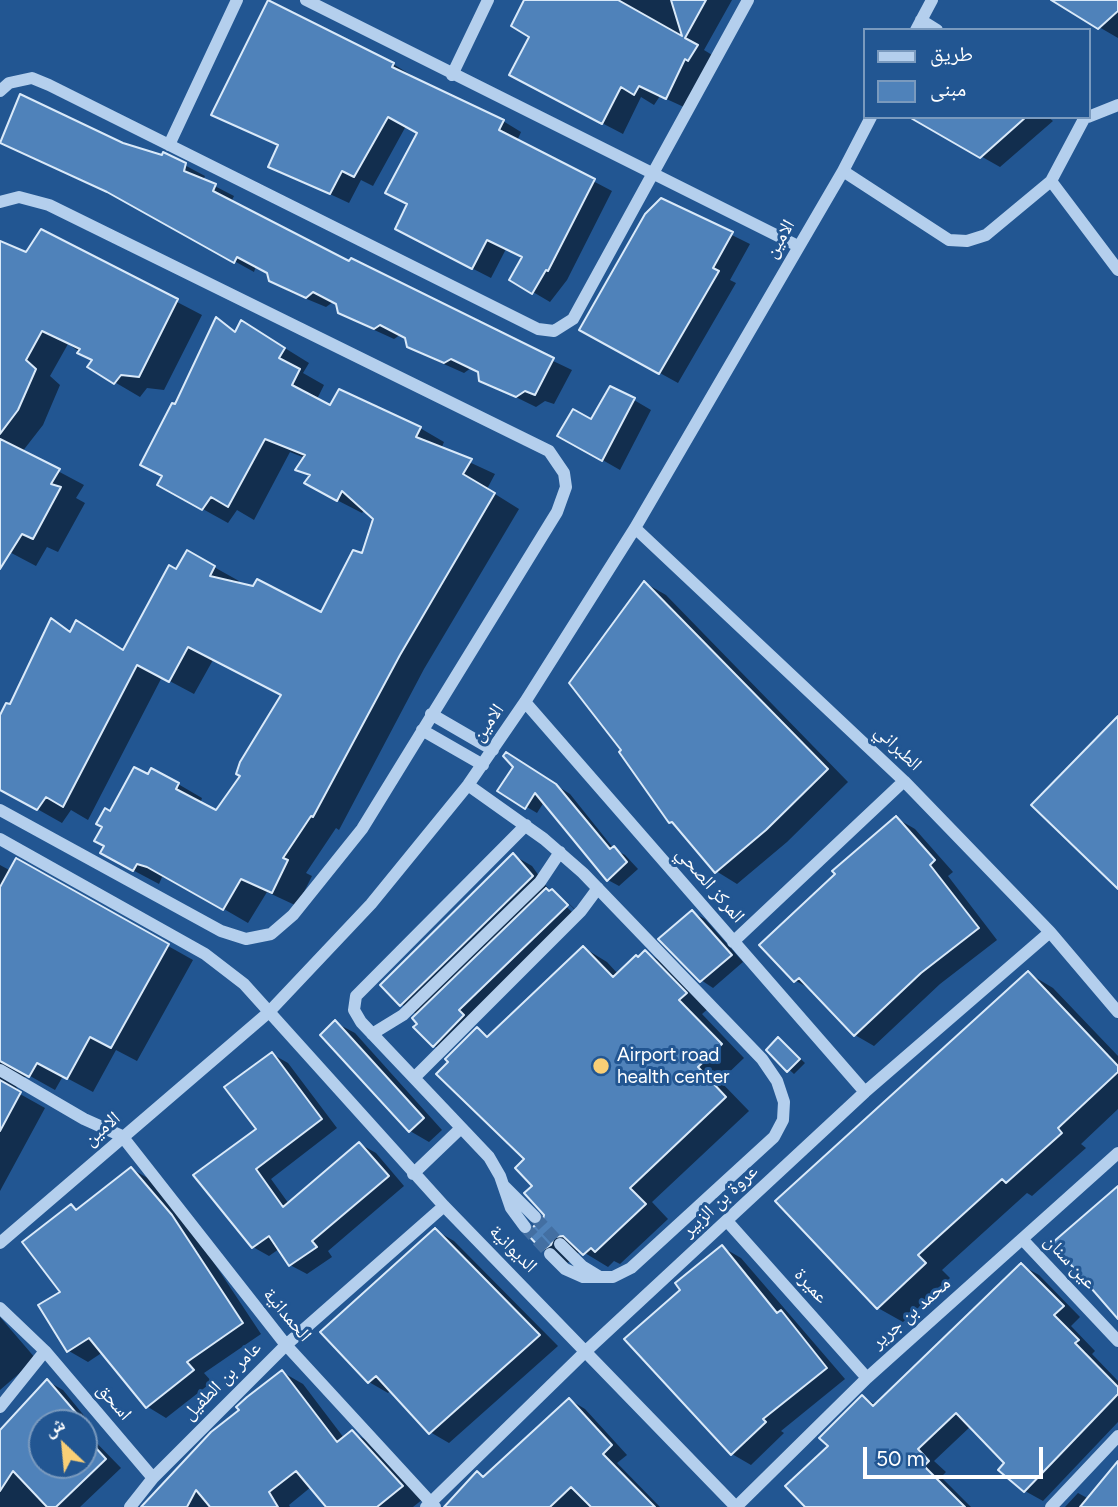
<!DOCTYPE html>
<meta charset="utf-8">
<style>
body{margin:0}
#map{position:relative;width:1118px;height:1507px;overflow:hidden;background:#225692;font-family:Figtree,"Noto Naskh Arabic",sans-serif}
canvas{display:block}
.legend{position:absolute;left:863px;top:28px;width:228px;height:91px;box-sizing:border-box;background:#225692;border:2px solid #7a9abe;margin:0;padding:9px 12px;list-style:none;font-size:21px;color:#fff}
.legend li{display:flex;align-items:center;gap:14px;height:35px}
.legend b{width:35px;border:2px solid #7a9abe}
.north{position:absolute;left:28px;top:1409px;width:70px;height:70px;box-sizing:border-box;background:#225692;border:2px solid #7a9abe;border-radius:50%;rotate:334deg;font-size:19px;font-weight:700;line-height:28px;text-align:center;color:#fff}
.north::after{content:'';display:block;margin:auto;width:24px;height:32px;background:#f9cf76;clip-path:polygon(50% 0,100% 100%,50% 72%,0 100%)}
.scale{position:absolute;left:863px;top:1447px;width:180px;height:32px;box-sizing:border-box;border:4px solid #fff;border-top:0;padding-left:9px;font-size:21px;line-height:24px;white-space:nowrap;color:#fff;-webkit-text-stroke:5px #225692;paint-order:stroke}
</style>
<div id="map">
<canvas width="1118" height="1507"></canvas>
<ul class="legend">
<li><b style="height:9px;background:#b4cfed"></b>طريق</li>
<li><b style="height:19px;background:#4f82ba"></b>مبنى</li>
</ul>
<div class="north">ش</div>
<div class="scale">50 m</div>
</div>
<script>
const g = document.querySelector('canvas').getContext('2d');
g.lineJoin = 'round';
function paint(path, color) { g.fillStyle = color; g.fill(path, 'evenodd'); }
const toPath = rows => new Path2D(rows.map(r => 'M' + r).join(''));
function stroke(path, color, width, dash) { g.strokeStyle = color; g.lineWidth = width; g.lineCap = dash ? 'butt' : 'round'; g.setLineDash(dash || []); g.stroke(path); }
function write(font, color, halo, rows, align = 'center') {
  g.font = font + ' Figtree,"Noto Naskh Arabic",sans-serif'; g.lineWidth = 6; g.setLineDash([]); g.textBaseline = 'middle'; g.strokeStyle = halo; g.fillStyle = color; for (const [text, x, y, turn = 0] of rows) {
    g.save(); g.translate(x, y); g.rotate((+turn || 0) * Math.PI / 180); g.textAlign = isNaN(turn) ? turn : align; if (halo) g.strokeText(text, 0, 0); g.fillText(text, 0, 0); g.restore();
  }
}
const shadow = toPath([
 [526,0,732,0,704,50,717,58,686,108,660,96,654,105,641,97,623,134,531,86,531,36],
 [1055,0,1118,0,1118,38,1099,27],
 [269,3,393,64,411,75,410,77,503,121,521,132,517,141,612,191,567,280,550,302,511,279,523,258,506,249,491,278,415,239,409,205,419,133,406,126,373,186,361,180,349,203,270,166,279,146,213,115],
 [21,96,123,145,163,157,164,154,205,176,203,180,234,196,231,202,350,264,572,370,554,404,545,401,536,407,481,380,479,373,471,368,464,373,428,357,409,346,407,338,400,335,394,339,359,323,339,312,338,305,333,302,326,307,290,292,270,280,269,273,256,266,254,272,128,202,0,141],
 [912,117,1048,117,1053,121,1000,167],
 [661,200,750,244,730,280,736,283,678,383,582,330],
 [41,231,202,315,164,390,147,388,140,397,89,367,93,361,68,344,50,376,60,385,43,425,22,452,84,485,76,498,85,503,58,552,47,547,36,566,0,547,0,247,26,255],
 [217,320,237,332,267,337,309,363,303,373,324,385,317,399,331,407,420,428,444,442,441,449,495,474,487,489,519,509,424,669,339,830,336,828,306,873,312,876,297,906,267,892,248,923,174,880,162,877,159,884,127,867,106,846,111,813,148,776,178,784,202,798,200,804,216,813,242,775,283,696,213,660,194,694,162,677,88,820,71,810,62,823,0,788,0,719,10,706,52,620,72,632,124,651,177,572,214,567,239,581,237,584,322,614,363,555,375,518,365,509,362,513,331,497,311,477,298,470,305,458,290,452,254,520,237,510,228,523,183,498,163,476,176,406],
 [634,400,651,410,620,470,559,435],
 [645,583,666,595,848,782,787,842,737,884,716,871,671,822],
 [518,761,570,794,614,849,625,855,638,869,619,886,608,880,544,802,537,813,500,791],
 [896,818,915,829,953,872,948,876,997,940,940,984,874,1046,855,1035,814,991,796,981,762,945],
 [513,855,532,866,549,890,573,913,575,910,562,897,579,913,446,1053,434,1046,419,1024,418,1015,401,1004],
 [17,861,193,960,137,1061,116,1050,93,1092,63,1076,55,1090,30,1076,18,1079,16,1086,20,1094,45,1108,0,1191,0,865,11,871],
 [692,912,705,919,743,962,713,988,701,980],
 [584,948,607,962,618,974,645,952,669,966,709,1008,702,1014,744,1058,720,1081,749,1111,652,1202,668,1219,620,1264,614,1261,608,1267,580,1250,575,1259,567,1263,543,1249,545,1215,477,1030,490,1037],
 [1028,973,1053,988,1118,1056,1118,1109,1081,1144,1086,1148,1032,1196,1027,1193,942,1270,950,1278,903,1322,878,1308],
 [336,1023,355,1033,442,1130,429,1142,410,1131],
 [779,1039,805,1063,794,1074,768,1050],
 [272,1054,288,1063,337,1128,271,1179,289,1204,360,1144,376,1153,404,1186,328,1251,332,1257,307,1274,290,1265,279,1249,269,1256,253,1247,196,1175,259,1129],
 [132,1169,151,1180,191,1228,261,1334,204,1373,212,1382,166,1418,148,1407,103,1352,88,1362,69,1351,62,1292,72,1206,79,1210],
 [435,1230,454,1241,558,1346,449,1443,430,1432,391,1390,388,1393,369,1382],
 [722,1247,741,1258,845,1379,781,1431,784,1433,751,1465,732,1454,683,1290],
 [1021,1265,1039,1275,1080,1317,1071,1326,1095,1351,1092,1354,1118,1381,1118,1422,1043,1501,1025,1491,1007,1463,971,1426,934,1461,946,1472,941,1477,971,1507,807,1507,830,1446,863,1397,876,1405],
 [0,1317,36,1359,0,1390],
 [282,1372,303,1384,344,1438,352,1432,373,1444,423,1499,413,1507,328,1507,311,1487,289,1505,290,1507,141,1507,212,1434],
 [47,1381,63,1390,91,1424,84,1430,121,1468,80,1507,0,1507,0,1433],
 [42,1423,84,1423,84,1465,42,1465],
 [570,1400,585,1409,627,1455,617,1463,660,1507,461,1507,478,1474,485,1478],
 [1118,1464,1118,1507,1065,1507,1078,1493,1089,1499]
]);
const building = toPath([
 [268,0,394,63,392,67,504,120,499,130,595,179,548,271,546,270,532,294,509,280,522,257,487,240,472,269,395,229,407,204,385,193,417,133,388,117,354,177,342,171,330,194,268,167,278,145,211,115,268,0],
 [524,0,618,0,682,36,671,0,706,0,685,38,698,45,688,61,685,59,666,99,639,86,634,95,621,87,602,124,509,75,529,37,511,26,524,0],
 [1051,0,1118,0,1118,11,1098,29,1051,0],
 [20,94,123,143,162,155,163,152,186,163,184,171,216,184,213,191,349,261,351,258,554,358,535,395,525,391,516,397,479,381,478,372,451,359,444,363,407,347,405,338,380,325,374,329,338,313,336,304,313,292,306,298,269,281,267,273,237,257,234,263,107,192,0,143,20,94],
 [909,117,1026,117,980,158,909,117],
 [661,198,733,232,713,268,719,271,659,374,579,330,645,214,661,198],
 [41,229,178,299,139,377,121,375,114,384,87,367,92,360,77,353,80,349,42,331,26,360,36,369,18,410,0,434,0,241,26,252,41,229],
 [216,317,235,332,241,320,285,348,279,358,300,369,292,385,330,405,339,389,421,427,416,437,472,459,463,474,495,493,400,655,313,817,311,816,283,858,288,860,272,893,241,879,223,910,147,867,137,864,133,871,100,853,104,846,94,841,102,827,96,824,105,808,110,811,134,767,148,774,151,768,179,783,176,789,216,810,240,776,236,774,240,762,281,695,188,647,169,682,137,665,63,807,46,797,37,810,0,790,0,715,6,703,10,704,51,618,70,632,76,620,123,650,169,565,176,569,187,550,215,566,210,576,253,586,257,579,321,612,353,550,362,553,373,519,342,491,337,501,304,483,310,475,295,470,305,455,265,439,228,507,211,497,202,510,157,485,162,476,140,465,172,403,175,404,216,317],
 [610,386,635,398,602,461,557,436,573,409,591,419,610,386],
 [0,439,60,469,51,484,61,487,33,539,22,534,0,569,0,439],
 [644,581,828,769,766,830,715,873,672,822,669,823,619,752,621,750,569,683,644,581],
 [1118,716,1118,889,1031,805,1118,716],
 [506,752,556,784,610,849,614,846,627,862,607,881,535,793,525,809,497,791,513,767,503,756,506,752],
 [896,816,935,860,930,865,979,928,921,973,854,1036,799,978,794,982,759,945,835,874,832,871,896,816],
 [513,853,533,876,400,1006,380,985,513,853],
 [16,858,169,944,111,1048,90,1037,67,1079,37,1063,29,1077,0,1061,0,887,16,858],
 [546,888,549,891,552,889,568,905,459,1010,464,1015,433,1047,413,1027,417,1024,412,1018,546,888],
 [692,910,732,955,700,982,658,939,692,910],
 [583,946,613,977,636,955,638,957,645,950,687,993,679,1000,722,1044,698,1067,726,1097,630,1188,646,1204,595,1252,591,1248,583,1255,563,1236,554,1237,551,1245,542,1250,528,1235,534,1226,542,1223,544,1215,524,1193,532,1186,515,1168,524,1159,436,1074,448,1062,445,1059,477,1027,487,1037,583,946],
 [1028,971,1118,1066,1118,1072,1058,1128,1062,1133,1006,1183,1002,1179,918,1255,926,1263,877,1309,775,1201,1028,971],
 [335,1020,424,1118,409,1132,320,1035,335,1020],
 [778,1037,800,1059,787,1072,766,1050,778,1037],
 [272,1052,322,1119,256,1169,283,1207,359,1142,389,1176,312,1241,317,1247,289,1266,269,1236,252,1248,193,1175,256,1129,224,1087,272,1052],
 [0,1080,21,1092,0,1131,0,1080],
 [131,1167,172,1215,243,1323,187,1362,194,1370,146,1408,89,1338,67,1352,38,1305,60,1292,22,1242,71,1204,76,1210,131,1167],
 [1118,1186,1118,1319,1052,1243,1118,1186],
 [435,1228,540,1335,429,1434,376,1376,368,1383,320,1332,435,1228],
 [722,1245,777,1313,781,1310,827,1368,763,1419,766,1422,731,1455,624,1339,680,1290,675,1283,722,1245],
 [1021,1263,1064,1306,1054,1315,1079,1340,1075,1343,1118,1387,1118,1394,1024,1492,998,1470,1004,1463,956,1413,918,1449,929,1461,924,1466,965,1507,805,1507,785,1486,828,1446,819,1438,862,1395,873,1406,1021,1263],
 [282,1370,337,1442,352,1430,403,1486,377,1507,326,1507,296,1471,269,1492,278,1507,210,1507,196,1490,187,1507,141,1507,211,1432,239,1410,236,1407,247,1397,282,1370],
 [47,1379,77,1414,68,1423,42,1423,42,1465,84,1465,84,1435,106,1459,56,1507,47,1507,13,1471,0,1491,0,1430,47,1379],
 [569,1398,612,1445,603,1454,655,1507,591,1507,571,1487,550,1507,444,1507,477,1471,483,1477,569,1398],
 [1118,1461,1118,1507,1080,1507,1118,1461]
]);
const minorTunnel = toPath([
 [535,1217,560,1244],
 [525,1227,550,1254]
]);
const minor = toPath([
 [306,0,798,246],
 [921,20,937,30],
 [916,30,932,0],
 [452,75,488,0],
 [0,91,9,83,32,78,49,85,538,329,554,331,573,319,748,0],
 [1088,117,1118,105],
 [169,145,237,0],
 [843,171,949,240,967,241,986,235,1051,181,1085,117],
 [1051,181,1118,270],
 [0,202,19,197,49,205,549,451,564,473,566,487,557,512,362,829,293,915,271,934,246,939,221,931,0,810],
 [635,528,904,781,1050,932,1118,1012],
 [525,702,865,1092],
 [431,714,493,750],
 [422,730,483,765],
 [468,785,544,839,583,873,762,1059,777,1081,784,1102,783,1120,774,1137,631,1268,613,1277,583,1277,565,1269,550,1254],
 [0,839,205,954,244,984,444,1206,736,1507],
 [733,942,904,781],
 [372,1034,403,1015,540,882,560,852],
 [0,1070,84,1119,122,1136,286,1345,435,1507],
 [414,1078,581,911,598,888],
 [413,1174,461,1128],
 [504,1186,535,1217],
 [727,1221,867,1378],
 [525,1227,511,1208,500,1176,489,1157,361,1022,354,1010,356,996,361,991,526,825],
 [1023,1240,1118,1341],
 [0,1243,269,1012,371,904,468,785,525,702,635,528,843,171,871,117],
 [560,1244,582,1266,600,1277],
 [0,1308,45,1351,153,1478],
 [0,1407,45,1351],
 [130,1507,153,1478,286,1345,444,1206],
 [426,1507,586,1351,865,1092,1050,932],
 [736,1507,867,1378,1118,1153],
 [1051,1507,1118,1436]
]);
const markers = [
 [601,1066,9,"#f9cf76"]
];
const streetNames = [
 ["الامين",780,239,-60],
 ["الامين",488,723,-55],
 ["الطبراني",898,748,44],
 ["المركز الصحي",710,885,49],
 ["الامين",102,1129,-41],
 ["عروة بن الزبير",720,1201,-43],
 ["الديوانية",513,1249,45],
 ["عين سنان",1070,1262,47],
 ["عميرة",811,1286,48],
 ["محمد بن جرير",911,1313,-41],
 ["الحمدانية",287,1315,50],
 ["عامر بن الطفيل",222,1381,-45],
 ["اسحق",114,1402,49]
];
const poiNames = [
 ["Airport road",617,1055],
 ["health center",617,1077]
];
paint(shadow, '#0007');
paint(building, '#4f82ba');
stroke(building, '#d9e9f9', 2);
stroke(minorTunnel, '#436fa2', 12, [12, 6]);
stroke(minor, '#b4cfed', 12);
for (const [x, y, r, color] of markers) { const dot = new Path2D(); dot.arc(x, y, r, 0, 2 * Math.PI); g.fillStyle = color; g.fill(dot); stroke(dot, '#225692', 2.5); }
write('19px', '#fff', '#225692', streetNames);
write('19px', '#fff', '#225692', poiNames, 'left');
</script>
